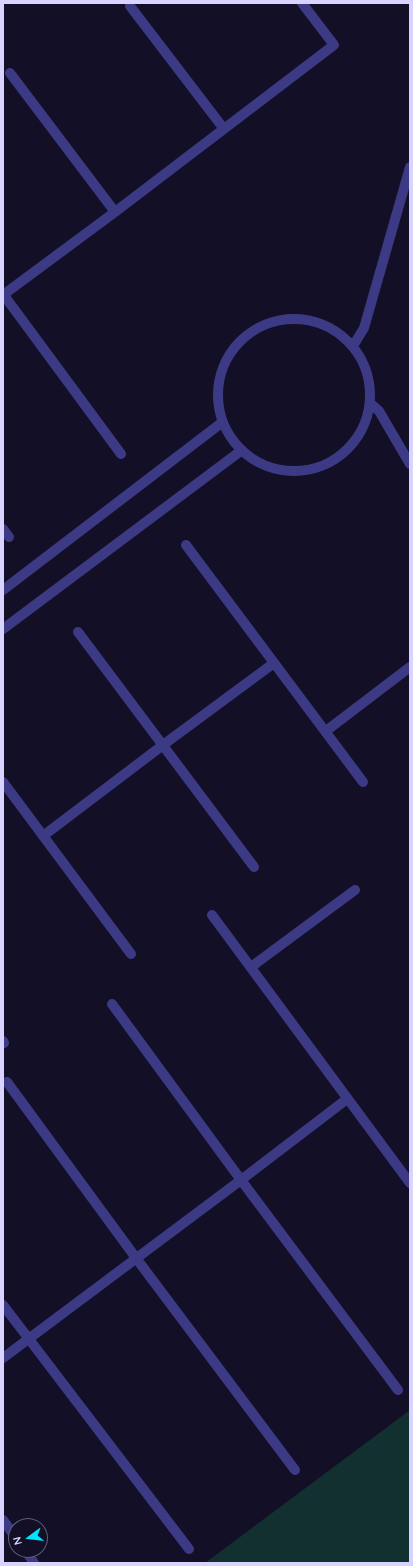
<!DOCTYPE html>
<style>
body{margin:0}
#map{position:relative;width:413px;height:1566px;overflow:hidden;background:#130f26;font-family:Quicksand,sans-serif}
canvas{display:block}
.frame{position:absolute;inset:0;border:4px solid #d9d4ff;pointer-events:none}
.north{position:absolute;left:8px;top:1518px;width:40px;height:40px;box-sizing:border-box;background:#130f26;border:1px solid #625e7d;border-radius:50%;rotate:255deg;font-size:11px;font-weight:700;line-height:16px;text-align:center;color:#d9d4ff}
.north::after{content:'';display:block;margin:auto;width:14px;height:18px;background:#00e5ff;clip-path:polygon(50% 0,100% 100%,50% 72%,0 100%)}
</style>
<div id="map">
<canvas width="413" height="1566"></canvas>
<div class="frame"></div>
<div class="north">N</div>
</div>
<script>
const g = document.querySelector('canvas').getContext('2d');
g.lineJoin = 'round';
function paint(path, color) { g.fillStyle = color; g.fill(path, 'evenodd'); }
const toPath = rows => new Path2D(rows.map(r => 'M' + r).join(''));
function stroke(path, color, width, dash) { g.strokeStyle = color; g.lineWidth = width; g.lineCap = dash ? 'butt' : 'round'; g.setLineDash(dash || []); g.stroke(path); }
const green = toPath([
 [410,1410,410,1563,205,1563]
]);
const minor = toPath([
 [130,6,224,129],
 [10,73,115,212],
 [3,294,121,454],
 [3,295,115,212,334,45,302,3],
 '218 395a76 76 0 1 1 152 0a76 76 0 1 1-152 0Z',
 [353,346,364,328,410,167],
 [370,403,379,411,410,464],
 [3,529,9,537],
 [186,545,363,782],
 [3,590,220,424],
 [3,629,242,450],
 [78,632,254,867],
 [326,731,410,667],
 [3,782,131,954],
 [43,836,163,745,274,663],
 [212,915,410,1183],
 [251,967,355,890],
 [112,1004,241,1180,398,1390],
 [3,1041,4,1043],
 [7,1082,136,1258,295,1470],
 [3,1305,189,1549],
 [3,1358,241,1180,347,1099],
 [3,1520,16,1538],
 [25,1550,34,1563]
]);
paint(green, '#12302f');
stroke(minor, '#3d3a85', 10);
</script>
